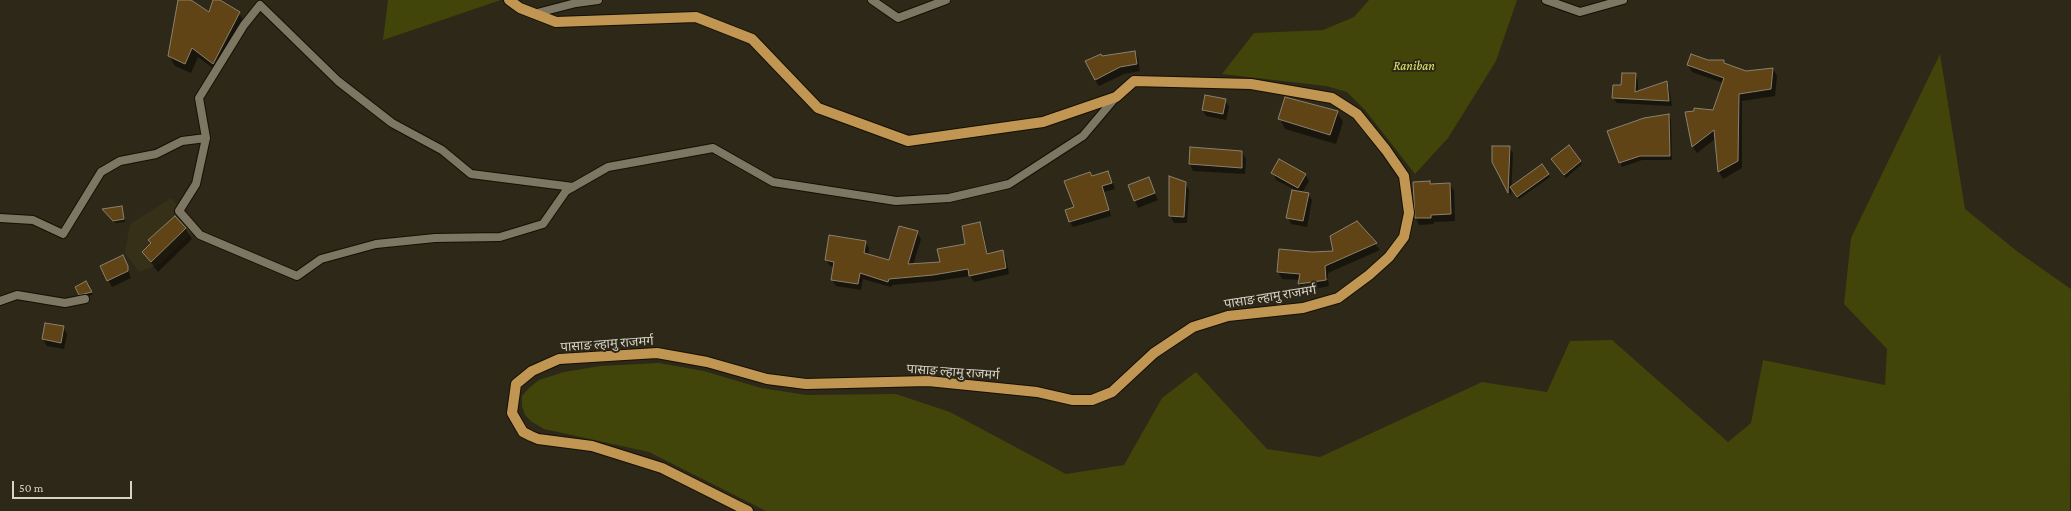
<!DOCTYPE html>
<meta charset="utf-8">
<style>
body{margin:0}
#map{position:relative;width:2071px;height:511px;overflow:hidden;background:#2d2817;font-family:"Crimson Pro",serif}
canvas{display:block}
.scale{position:absolute;left:12px;top:481px;width:120px;height:18px;box-sizing:border-box;border:2px solid #d7d3c9;border-top:0;padding-left:5px;font-size:12px;line-height:14px;white-space:nowrap;color:#d7d3c9;-webkit-text-stroke:3px #2d2817;paint-order:stroke}
</style>
<div id="map">
<canvas width="2071" height="511"></canvas>
<div class="scale">50 m</div>
</div>
<script>
const g = document.querySelector('canvas').getContext('2d');
g.lineJoin = 'round';
function paint(path, color) { g.fillStyle = color; g.fill(path, 'evenodd'); }
const toPath = rows => new Path2D(rows.map(r => 'M' + r).join(''));
function stroke(path, color, width, dash) { g.strokeStyle = color; g.lineWidth = width; g.lineCap = dash ? 'butt' : 'round'; g.setLineDash(dash || []); g.stroke(path); }
function write(font, color, halo, rows, align = 'center') {
  g.font = font + ' "Crimson Pro","Noto Sans Devanagari",serif'; g.lineWidth = 4; g.setLineDash([]); g.textBaseline = 'middle'; g.strokeStyle = halo; g.fillStyle = color; for (const [text, x, y, turn = 0] of rows) {
    g.save(); g.translate(x, y); g.rotate((+turn || 0) * Math.PI / 180); g.textAlign = isNaN(turn) ? turn : align; if (halo) g.strokeText(text, 0, 0); g.fillText(text, 0, 0); g.restore();
  }
}
const built = toPath([
 [171,198,197,228,160,264,139,272,125,253,130,224]
]);
const green = toPath([
 [388,0,501,0,383,40],
 [1369,0,1517,0,1496,61,1448,138,1415,174,1365,110,1347,92,1326,86,1222,74,1254,33,1323,30,1354,17],
 [1940,54,1965,209,2018,252,2071,289,2070,511,766,511,649,452,544,429,532,422,525,415,522,406,522,396,529,388,539,380,564,372,600,366,659,363,704,371,761,388,807,395,896,394,950,412,1066,474,1124,465,1162,398,1196,372,1267,449,1320,457,1482,382,1547,392,1570,341,1612,340,1728,442,1751,423,1763,360,1885,385,1887,349,1844,304,1851,238]
]);
const shadow = toPath([
 [179,0,189,0,209,14,214,0,218,0,239,13,245,23,219,73,198,57,191,73,175,66,169,56],
 [1135,52,1138,58,1140,71,1124,74,1099,86,1095,80,1102,57],
 [1708,61,1724,61,1726,64,1746,72,1773,69,1777,76,1775,96,1742,101,1742,168,1723,179,1719,172,1715,139,1697,153,1693,147,1686,113,1713,111,1723,83,1692,72,1688,65],
 [1635,74,1638,80,1638,92,1666,83,1669,88,1672,106,1617,103,1613,98],
 [1225,100,1229,107,1226,120,1206,116,1203,110],
 [1337,112,1343,122,1336,144,1285,129,1280,119],
 [1669,116,1671,120,1672,160,1642,160,1622,167,1608,132],
 [1509,147,1513,153,1511,196,1493,162],
 [1191,148,1242,152,1246,159,1245,174,1193,171,1190,164],
 [1580,161,1582,164,1566,178,1554,162],
 [1542,165,1550,177,1519,199,1513,191],
 [1108,172,1115,189,1104,192,1111,216,1073,227,1069,221,1092,177],
 [1273,173,1305,174,1309,181,1302,193,1308,194,1312,200,1307,227,1291,224,1288,217,1297,191,1276,180],
 [1170,177,1185,183,1189,190,1187,223,1174,223,1170,216],
 [1148,178,1158,200,1138,208,1129,186],
 [1414,183,1450,184,1454,191,1455,221,1434,222,1434,224,1419,225,1416,218],
 [122,207,125,222,115,223,103,210],
 [175,217,186,229,192,239,158,272,143,252],
 [1357,223,1380,250,1328,273,1328,278,1303,283,1303,285,1328,280,1329,286,1303,291,1299,284,1300,280,1282,279,1278,272,1312,253,1334,252],
 [979,224,983,230,988,254,1002,251,1006,258,1009,274,974,282,970,276,937,281,892,285,891,287,863,279,861,290,836,286,832,280,834,267,830,266,826,260,865,242,869,248,868,255,889,262,917,232,921,239,913,265,941,263,966,245],
 [126,263,131,278,112,287,101,266],
 [86,282,93,295,82,297,76,287],
 [63,327,67,334,64,349,47,346,43,339]
]);
const building = toPath([
 [178,0,191,0,209,12,213,0,220,0,240,12,213,64,192,48,185,64,168,56,178,0],
 [1135,51,1137,64,1120,67,1095,80,1085,61,1101,54,1102,56,1135,51],
 [1691,54,1708,60,1724,60,1724,63,1746,71,1773,68,1771,89,1739,94,1738,161,1718,172,1714,130,1692,147,1685,112,1694,111,1694,108,1713,110,1724,78,1687,65,1691,54],
 [1622,73,1636,73,1635,92,1667,81,1669,101,1612,98,1613,85,1621,85,1622,73],
 [1205,95,1226,99,1223,114,1202,110,1205,95],
 [1285,97,1338,111,1330,135,1278,119,1285,97],
 [1669,114,1670,156,1640,156,1619,163,1607,131,1644,118,1669,114],
 [1569,145,1581,161,1564,175,1551,159,1569,145],
 [1492,146,1510,146,1508,193,1492,162,1492,146],
 [1190,147,1242,151,1242,168,1189,164,1190,147],
 [1279,159,1306,174,1298,188,1271,173,1279,159],
 [1542,164,1549,174,1517,197,1510,187,1542,164],
 [1108,171,1112,183,1102,186,1109,210,1069,222,1065,210,1074,207,1064,181,1090,172,1092,176,1108,171],
 [1169,176,1186,182,1184,217,1169,216,1169,176],
 [1149,177,1155,193,1134,201,1128,185,1149,177],
 [1430,181,1430,184,1450,183,1451,214,1431,215,1431,218,1415,218,1413,182,1430,181],
 [1292,190,1309,193,1303,221,1286,218,1292,190],
 [122,206,124,219,113,221,102,209,122,206],
 [175,216,186,228,151,262,142,252,151,243,148,240,175,216],
 [1357,221,1377,243,1325,266,1326,280,1298,284,1300,274,1277,272,1279,249,1312,252,1333,251,1330,236,1357,221],
 [980,222,987,254,1003,250,1006,268,969,276,968,269,933,275,889,279,888,282,860,273,858,284,831,280,834,262,825,260,829,235,866,241,864,253,889,260,899,226,918,231,908,264,940,262,937,249,965,244,962,226,980,222],
 [123,255,128,266,128,271,107,281,100,266,123,255],
 [86,281,92,292,79,295,75,287,86,281],
 [45,323,64,326,61,343,42,339,45,323]
]);
const street = toPath([
 [872,0,898,18,946,0],
 [1546,0,1580,12,1623,0],
 [537,13,576,3,598,0],
 [573,187,471,174,442,150,392,123,338,81,260,5,244,25,199,98,206,138,196,184,179,211,200,235,297,276,321,259,376,244,435,238,500,237,543,224,566,191,608,167,713,148,773,182,896,201,949,198,1009,184,1083,136,1116,97],
 [0,218,33,220,63,234,101,172,120,161,156,154,182,141,206,138],
 [0,301,17,295,65,303,85,299]
]);
const primary = toPath([
 [509,0,520,8,556,22,696,17,752,39,818,108,908,141,1043,122,1116,97,1134,81,1251,84,1332,98,1357,114,1386,150,1404,176,1409,213,1404,237,1389,257,1369,275,1338,298,1303,308,1228,316,1193,327,1154,353,1112,392,1092,400,1072,400,1037,392,928,381,806,384,767,379,707,362,657,353,559,359,532,371,516,384,512,413,523,432,531,436,538,439,592,446,662,468,748,511]
]);
const parkNames = [
 ["Raniban",1414,66]
];
const streetNames = [
 ["पासाङ ल्हामु राजमर्ग",1270,297,-9],
 ["पासाङ ल्हामु राजमर्ग",607,344,-4],
 ["पासाङ ल्हामु राजमर्ग",953,372,4]
];
paint(built, '#373019');
paint(green, '#41450a');
paint(shadow, '#0007');
paint(building, '#614415');
stroke(building, '#8c806f', 1);
stroke(street, '#151003', 10);
stroke(primary, '#151003', 12);
stroke(street, '#7c7663', 8);
stroke(primary, '#c19652', 10);
write('italic 13px', '#dfe968', '#2d2817', parkNames);
write('13px', '#d7d3c9', '#2d2817', streetNames);
</script>
